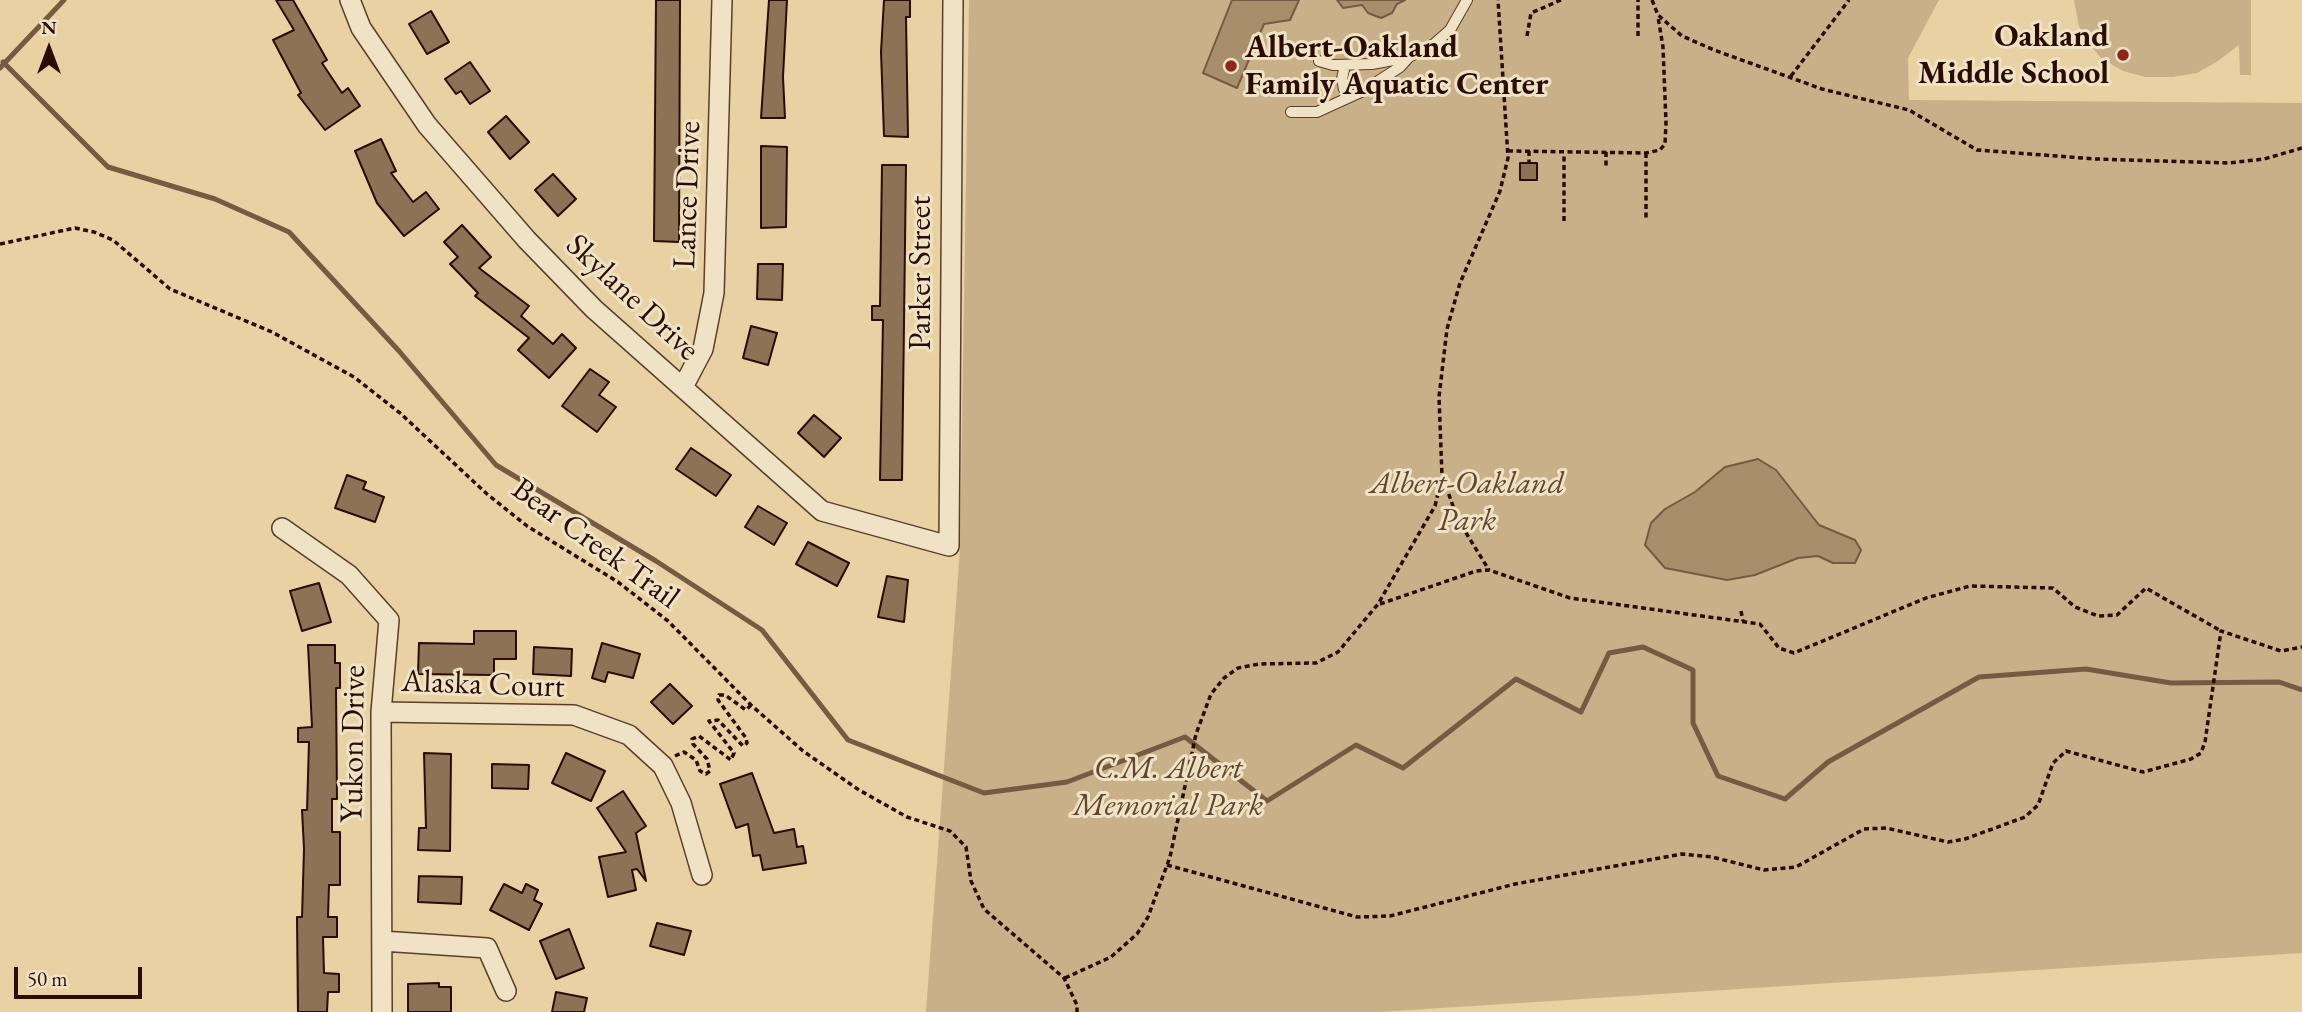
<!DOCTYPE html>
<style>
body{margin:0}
#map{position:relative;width:2302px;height:1012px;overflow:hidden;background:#e8d2a4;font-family:"EB Garamond",serif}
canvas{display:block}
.north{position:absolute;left:14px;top:14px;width:70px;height:70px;-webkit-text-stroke:5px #f0e2c4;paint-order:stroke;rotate:0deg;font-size:19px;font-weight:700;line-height:28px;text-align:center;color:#2a0c00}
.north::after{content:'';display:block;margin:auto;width:24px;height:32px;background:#2a0c00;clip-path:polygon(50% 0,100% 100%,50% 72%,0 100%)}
.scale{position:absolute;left:14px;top:967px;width:128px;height:32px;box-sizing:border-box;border:4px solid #2a0c00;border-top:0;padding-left:9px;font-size:21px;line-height:24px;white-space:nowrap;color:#2a0c00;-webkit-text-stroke:5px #f0e2c4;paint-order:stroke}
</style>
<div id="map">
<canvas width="2302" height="1012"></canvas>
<div class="north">N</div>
<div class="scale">50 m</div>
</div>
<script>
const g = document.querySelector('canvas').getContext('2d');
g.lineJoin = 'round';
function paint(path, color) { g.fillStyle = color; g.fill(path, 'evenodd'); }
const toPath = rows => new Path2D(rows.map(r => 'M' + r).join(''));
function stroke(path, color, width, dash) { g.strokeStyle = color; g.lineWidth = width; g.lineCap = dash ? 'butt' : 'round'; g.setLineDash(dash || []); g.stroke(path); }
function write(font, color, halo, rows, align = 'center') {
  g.font = font + ' "EB Garamond",serif'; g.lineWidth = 6; g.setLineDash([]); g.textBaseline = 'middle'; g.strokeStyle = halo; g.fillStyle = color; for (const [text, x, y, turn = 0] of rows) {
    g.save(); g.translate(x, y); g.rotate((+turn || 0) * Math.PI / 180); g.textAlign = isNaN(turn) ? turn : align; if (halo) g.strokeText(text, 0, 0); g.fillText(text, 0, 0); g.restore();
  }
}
const green = toPath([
 [969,0,1939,0,1908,58,1909,100,2302,103,2302,953,1379,1012,926,1012,960,549],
 [2074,0,2251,0,2251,75,2240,75,2239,45,2218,61,2197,73,2173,77,2145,77,2123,71,2101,58,2087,41,2079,26]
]);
const water = toPath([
 [1232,0,1299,0,1290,20,1264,24,1237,88,1203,73,1232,0],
 [1337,0,1405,0,1397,4,1392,13,1381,18,1368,13,1362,5,1343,8,1337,0],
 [1758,459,1776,470,1819,525,1855,540,1861,550,1855,563,1833,563,1818,556,1798,558,1755,575,1727,580,1665,568,1645,545,1651,523,1665,509,1695,492,1725,467,1758,459]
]);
const stream = toPath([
 [3,62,108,167,215,199,289,232,399,351,496,465,656,561,762,630,848,740,984,793,1067,782,1185,737,1267,801,1356,745,1403,768,1516,679,1581,712,1609,653,1643,647,1693,670,1693,723,1718,776,1785,799,1828,762,1979,677,2086,669,2171,683,2279,682,2302,690],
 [0,68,64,0]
]);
const building = toPath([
 [276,0,293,0,327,60,322,63,342,93,348,88,360,106,325,130,298,95,301,93,273,40,294,30,276,0],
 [656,0,680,0,679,242,654,241,656,0],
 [769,0,787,0,783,77,785,118,761,118,769,0],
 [884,0,910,0,910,17,906,17,908,137,884,136,881,52,884,0],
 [431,11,449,42,427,54,409,24,431,11],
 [470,62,490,91,470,104,461,91,456,94,445,79,470,62],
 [506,116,529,142,510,159,488,132,506,116],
 [381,139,396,171,391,173,413,202,426,192,439,209,404,236,377,203,355,151,381,139],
 [761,146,787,147,786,227,761,228,761,146],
 [1520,163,1537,163,1537,180,1520,180,1520,163],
 [882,165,906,165,902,480,880,480,883,320,872,320,872,306,880,306,882,165],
 [553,174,576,199,558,216,535,190,553,174],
 [462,225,491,257,479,268,529,306,521,316,553,344,562,334,576,348,549,378,518,350,529,338,475,296,478,293,450,264,458,257,444,242,462,225],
 [758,264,783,264,782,300,757,299,758,264],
 [751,326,777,333,768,365,743,358,751,326],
 [590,369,609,382,599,395,616,407,597,432,562,406,590,369],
 [814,415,841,438,824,457,798,433,814,415],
 [691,448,731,475,716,496,676,469,691,448],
 [347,475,366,482,363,489,384,497,375,522,335,508,347,475],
 [758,506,787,523,774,545,745,527,758,506],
 [808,542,849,563,837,586,796,564,808,542],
 [887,576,908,580,904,622,878,617,887,576],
 [319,583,331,622,302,631,290,591,319,583],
 [474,631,516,631,516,659,494,659,494,675,418,674,419,643,474,644,474,631],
 [602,643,640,654,633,678,608,672,605,682,592,678,602,643],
 [308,645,335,645,335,663,340,663,340,688,336,688,337,799,332,799,332,832,340,832,340,885,329,885,328,917,337,917,337,937,323,937,324,973,339,974,339,992,328,992,327,1012,298,1012,297,917,302,917,304,849,302,810,307,810,309,742,298,742,298,728,312,727,308,645],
 [534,647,572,649,571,676,533,674,534,647],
 [670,684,692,706,673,724,651,702,670,684],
 [424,753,451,754,450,851,418,850,419,828,426,828,424,753],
 [566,753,605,771,591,801,552,783,566,753],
 [492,764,529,765,528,789,492,788,492,764],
 [752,773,774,833,794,829,797,847,803,846,806,863,763,870,760,855,753,856,748,824,736,828,720,784,752,773],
 [623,791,646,826,636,833,646,881,637,869,632,870,636,890,608,897,599,857,626,852,597,808,623,791],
 [419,876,462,877,461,904,418,902,419,876],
 [504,884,522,893,526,884,538,890,534,900,542,904,529,930,490,910,504,884],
 [657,923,691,931,684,955,650,946,657,923],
 [569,929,584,968,556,979,540,941,569,929],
 [439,983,439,987,451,987,451,1012,408,1012,408,984,439,983],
 [556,992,587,998,584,1012,552,1012,556,992]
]);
const path = toPath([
 [1652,0,1658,15,1682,36,1714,50,1822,89,1909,110,1977,150,2096,159,2229,163,2264,159,2302,148],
 [1527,36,1531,13,1561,0],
 [1638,36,1638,0],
 [1791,76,1849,0],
 [1508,151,1646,153,1660,150,1665,144,1666,123,1663,47,1658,17],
 [1529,151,1529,163],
 [1606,152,1606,167],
 [1646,153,1646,219],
 [1564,221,1564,153],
 [0,244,75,228,94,232,113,240,170,289,272,332,354,377,400,413,487,494,527,526,618,582,668,621,751,705,803,751,859,790,907,817,950,831,966,847,971,881,984,909,1064,978,1077,1005,1077,1012],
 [1443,478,1458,520,1489,570],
 [1380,604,1476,571,1489,570,1570,598,1760,624,1779,648,1794,653,1926,598,1970,586,2053,588,2075,607,2098,616,2117,615,2146,588,2221,631],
 [1741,611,1743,621],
 [675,756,684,752,696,760,700,771,706,774,710,771,707,759,693,744,692,739,699,736,731,760,734,753,709,721,718,720,743,746,747,743,746,738,718,700,719,695,725,695,746,710,751,705],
 [1167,865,1357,917,1390,916,1515,884,1682,854,1712,857,1764,870,1796,867,1864,829,1886,828,1948,842,1965,839,2025,817,2038,805,2053,763,2066,751,2143,772,2191,759,2201,753,2205,742,2221,631,2281,651,2302,647],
 [1065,978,1111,957,1137,934,1148,917,1170,857,1196,734,1211,694,1224,678,1238,668,1259,664,1316,663,1338,652,1378,604,1435,506,1442,476,1439,397,1447,329,1460,283,1500,191,1508,158,1498,0]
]);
const service = toPath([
 [1319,61,1333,65,1372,64,1409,57,1434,44,1450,30,1467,0],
 [1345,65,1342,79,1344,89,1352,96],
 [1291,112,1317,112,1363,91,1400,67,1409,57]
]);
const minor = toPath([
 [350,0,361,28,427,125,527,240,594,309,822,511,949,546,953,0],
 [683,387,703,349,714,293,722,0],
 [282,528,349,575,389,620,381,712,382,1012],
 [381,712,574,715,629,735,663,766,681,803,702,875],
 [382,941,487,948,506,991]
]);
const markers = [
 [2123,55,7,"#8f2418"],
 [1231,66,7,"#8f2418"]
];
const poiNames = [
 ["Oakland",2109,37],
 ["Middle School",2109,74],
 ["Albert-Oakland",1245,48,"left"],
 ["Family Aquatic Center",1245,85,"left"]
];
const streetNames = [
 ["Lance Drive",688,195,-88],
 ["Parker Street",921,273,-90],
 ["Skylane Drive",632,298,43],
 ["Bear Creek Trail",595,544,36],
 ["Alaska Court",483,685,2],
 ["Yukon Drive",354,744,-89]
];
const parkNames = [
 ["Albert-Oakland",1467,484],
 ["Park",1467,521],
 ["C.M. Albert",1168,769],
 ["Memorial Park",1168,806]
];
paint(green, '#c8b088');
paint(water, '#a78f6c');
stroke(water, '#755b41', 2);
stroke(stream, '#755b41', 5);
paint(building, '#8d7355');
stroke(building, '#2a0c00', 2);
stroke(service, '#5a3e29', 12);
stroke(minor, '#5a3e29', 22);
stroke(path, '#2a0c00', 3.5, [5, 3.5]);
stroke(service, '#f0e2c4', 10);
stroke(minor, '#f0e2c4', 19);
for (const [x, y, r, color] of markers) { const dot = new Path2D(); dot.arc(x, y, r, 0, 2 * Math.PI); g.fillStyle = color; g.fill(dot); stroke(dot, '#f0e2c4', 2.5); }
write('bold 32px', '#2a0c00', '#f0e2c4', poiNames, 'right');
write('32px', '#2a0c00', '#f0e2c4', streetNames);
write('italic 32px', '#614530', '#f0e2c4', parkNames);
</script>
